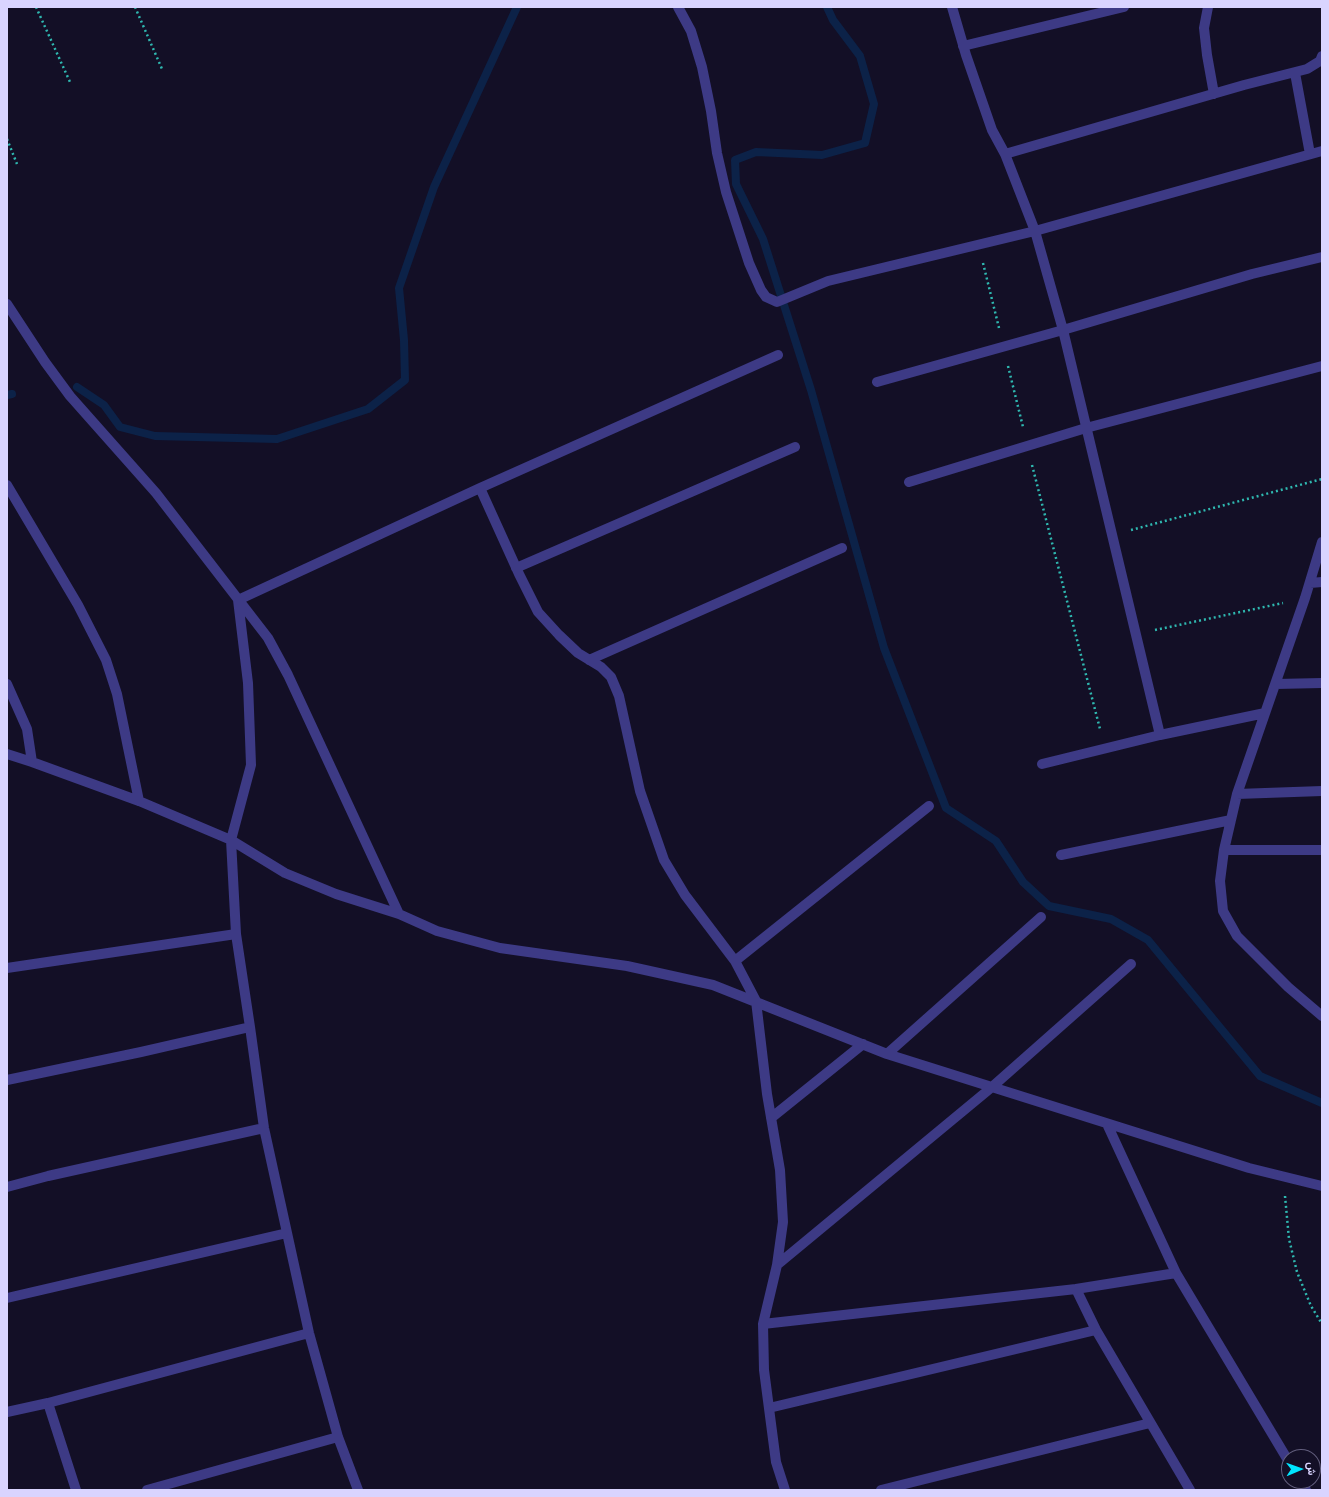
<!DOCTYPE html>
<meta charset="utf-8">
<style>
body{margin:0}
#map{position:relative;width:1329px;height:1497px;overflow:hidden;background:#130f26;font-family:"Open Sans",Vazirmatn,sans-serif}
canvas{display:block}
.frame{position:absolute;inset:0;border:8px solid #d9d4ff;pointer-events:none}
.north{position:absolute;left:1281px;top:1449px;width:40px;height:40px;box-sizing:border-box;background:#130f26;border:1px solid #625e7d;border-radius:50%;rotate:88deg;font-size:11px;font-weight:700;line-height:16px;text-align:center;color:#d9d4ff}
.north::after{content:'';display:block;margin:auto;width:14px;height:18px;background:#00e5ff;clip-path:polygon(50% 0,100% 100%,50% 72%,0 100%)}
</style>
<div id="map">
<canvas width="1329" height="1497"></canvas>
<div class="frame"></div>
<div class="north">ش</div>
</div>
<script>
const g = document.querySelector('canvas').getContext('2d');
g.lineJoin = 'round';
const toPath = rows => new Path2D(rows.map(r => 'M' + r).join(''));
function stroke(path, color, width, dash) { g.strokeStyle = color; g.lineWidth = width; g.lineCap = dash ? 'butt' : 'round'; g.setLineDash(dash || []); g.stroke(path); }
const stream = toPath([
 [827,7,833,20,860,56,874,104,865,143,822,155,756,152,735,160,736,184,763,239,811,390,884,648,946,808,996,841,1023,882,1049,906,1111,919,1148,940,1260,1076,1322,1103],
 [77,387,104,405,120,427,155,436,277,439,368,409,405,380,404,340,399,288,434,187,517,7],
 [7,395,12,394]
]);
const path = toPath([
 [36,7,70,82],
 [135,7,162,69],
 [7,139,17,164],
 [983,263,999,328],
 [1008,366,1023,427],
 [1032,465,1100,729],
 [1131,530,1322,479],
 [1155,630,1283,603],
 [1285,1196,1289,1239,1297,1272,1311,1306,1322,1324]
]);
const minor = toPath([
 [678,7,691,31,702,67,711,111,717,153,726,192,749,263,761,290,766,297,777,302,828,281,1035,231,1322,151],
 [952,7,966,55,992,130,1005,154,1035,231,1063,330,1160,735,1265,713],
 [1208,7,1204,28,1207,55,1214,94],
 [963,46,1124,7],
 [1295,73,1310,154],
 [1005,154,1244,85,1307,69,1320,61,1322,56],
 [7,304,45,362,70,396,156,493,268,638,288,675,399,914],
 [877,382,1063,330,1252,274,1322,257],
 [909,482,1086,428,1322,366],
 [7,485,78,605,106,660,117,694,139,801],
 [480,488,519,574,538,612,559,635,578,653,601,667,611,677,619,696,640,791,664,860,685,895,735,961,756,1001,767,1094,780,1170,783,1222,777,1265,763,1324,764,1370,776,1462,785,1490],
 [1322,542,1305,598,1237,794,1224,850,1220,881,1223,911,1237,936,1288,987,1322,1016],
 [516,568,795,447],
 [1310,583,1322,582],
 [589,660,842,548],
 [7,684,27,729,32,762],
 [1276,684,1322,683],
 [7,754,32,762,139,801,231,840,285,873,336,894,399,914,437,931,500,948,627,966,713,985,887,1054,1249,1168,1322,1186],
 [1042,764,1160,735],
 [1237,794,1322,791],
 [1224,850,1322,850],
 [1061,855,1231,820],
 [735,961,929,806],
 [7,968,236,934],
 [887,1054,1041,917],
 [7,1080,141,1052,250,1027],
 [771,1118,863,1044],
 [1107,1124,1176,1273,1289,1462],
 [7,1187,48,1176,264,1128],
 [777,1265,992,1087,1131,964],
 [1176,1273,1076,1289,1096,1330,1190,1490],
 [7,1298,287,1233],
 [763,1324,1076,1289],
 [48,1403,76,1490],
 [769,1408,1096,1330],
 [7,1412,48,1403,309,1333],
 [1300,1481,1306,1490],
 [147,1490,338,1437],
 [358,1490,338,1437,309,1333,264,1128,250,1027,236,934,231,840,251,765,248,683,238,600,480,488,778,355],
 [881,1490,1150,1423]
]);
stroke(stream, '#0c2248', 8);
stroke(path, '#2fb8b0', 2.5, [2, 3]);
stroke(minor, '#3d3a85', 10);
</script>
